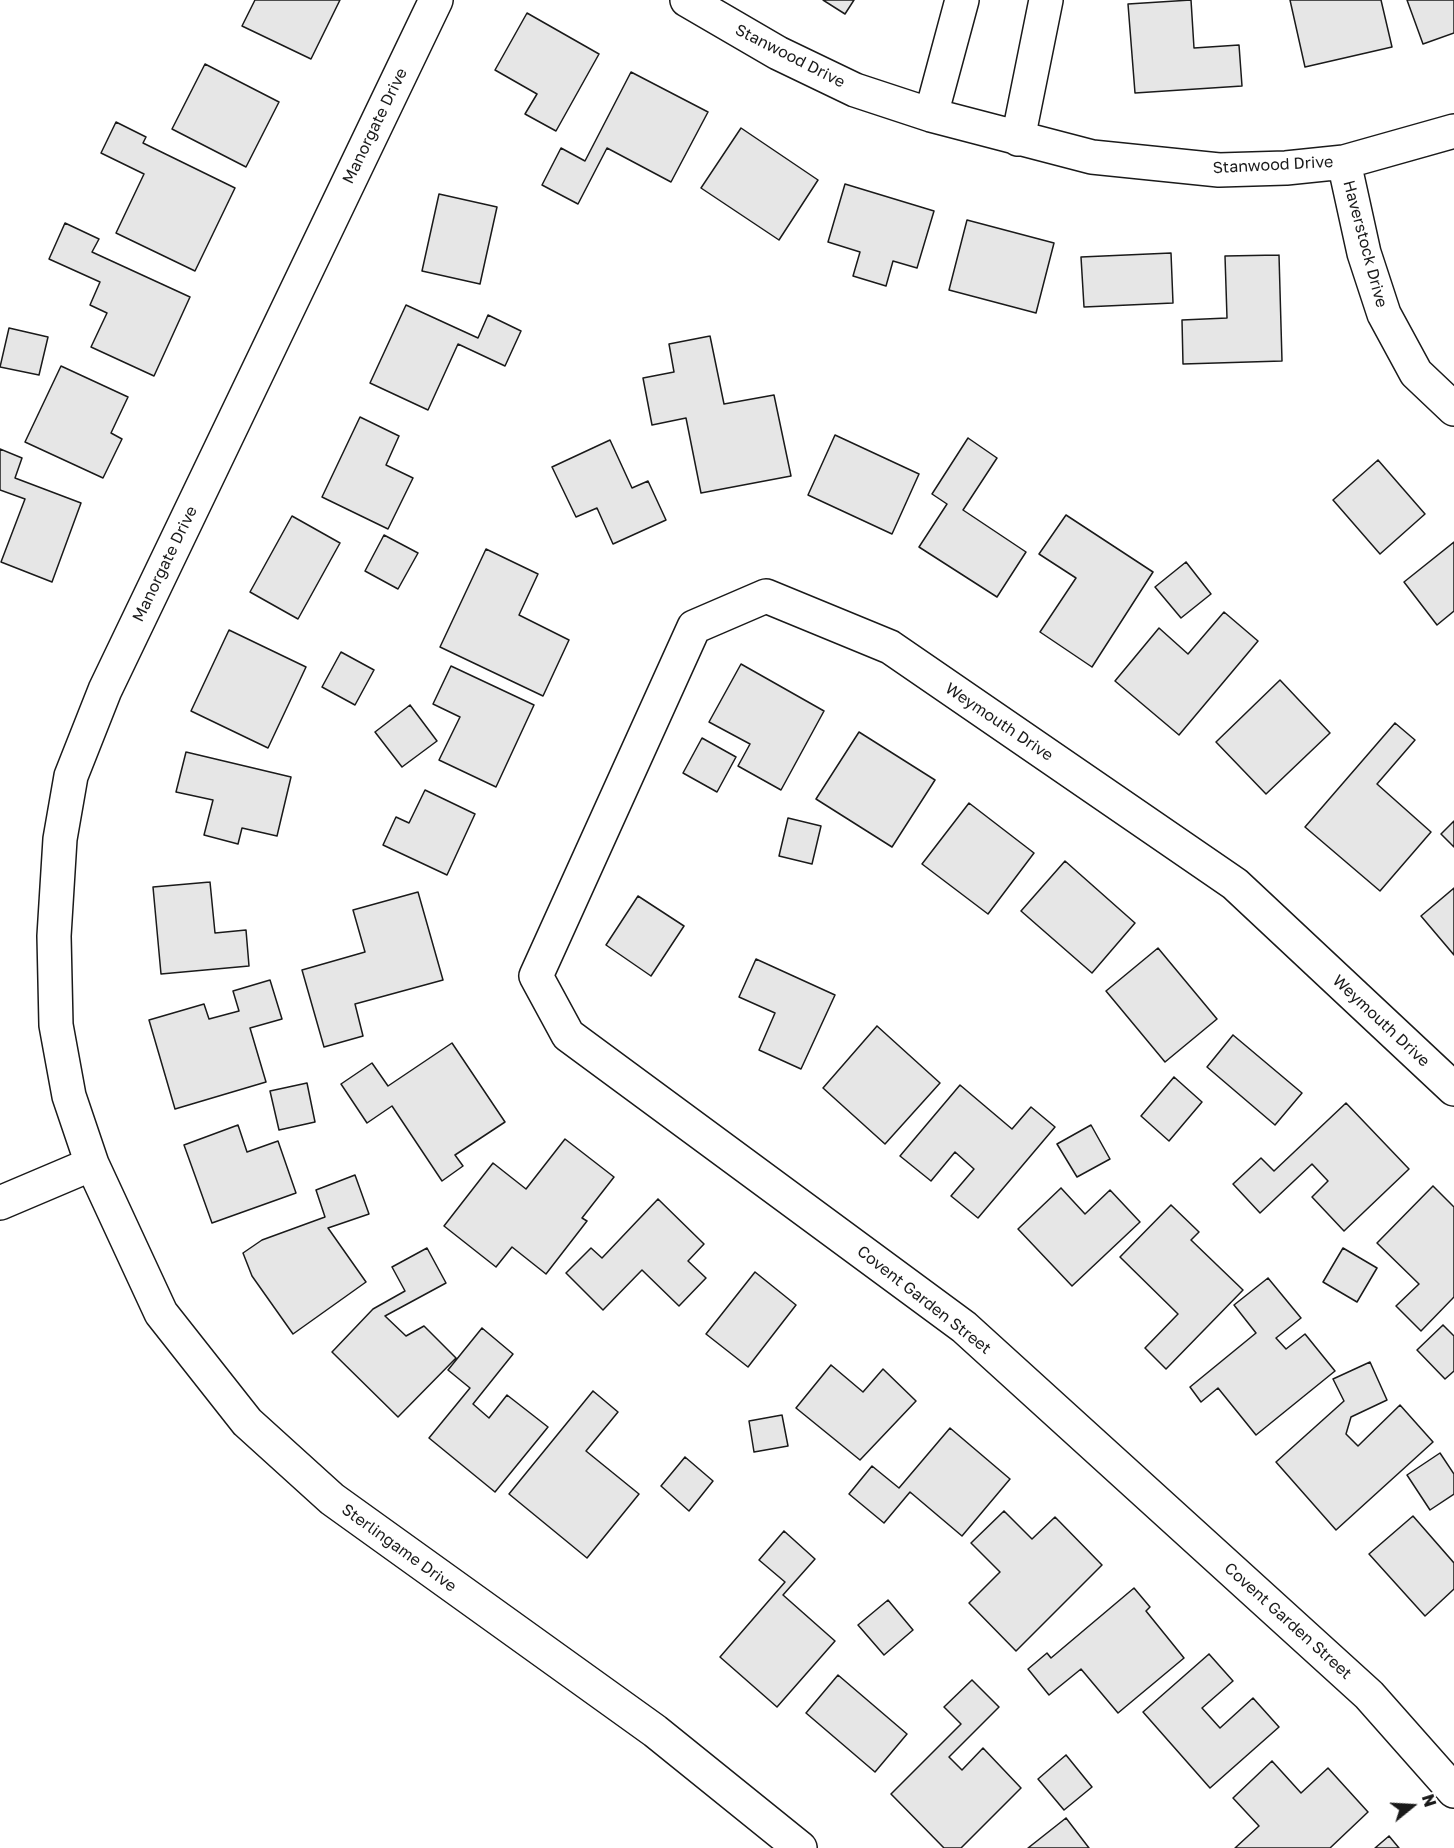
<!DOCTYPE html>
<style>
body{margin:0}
#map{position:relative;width:1454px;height:1848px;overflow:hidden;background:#fff;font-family:"Golos Text",sans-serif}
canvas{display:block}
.north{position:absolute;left:1382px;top:1776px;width:60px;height:60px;-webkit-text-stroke:4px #fff;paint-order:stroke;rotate:72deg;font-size:16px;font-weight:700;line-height:24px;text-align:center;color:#1a1a1a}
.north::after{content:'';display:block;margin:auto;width:21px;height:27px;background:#1a1a1a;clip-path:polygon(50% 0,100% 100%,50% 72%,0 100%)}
</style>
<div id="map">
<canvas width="1454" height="1848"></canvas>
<div class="north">N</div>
</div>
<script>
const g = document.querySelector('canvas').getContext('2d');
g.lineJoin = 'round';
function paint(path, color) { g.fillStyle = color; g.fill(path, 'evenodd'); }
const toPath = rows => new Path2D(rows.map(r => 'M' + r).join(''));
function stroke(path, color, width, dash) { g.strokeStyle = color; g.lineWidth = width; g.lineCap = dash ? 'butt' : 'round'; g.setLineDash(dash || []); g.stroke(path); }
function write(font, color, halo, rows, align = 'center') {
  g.font = font + ' "Golos Text",sans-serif'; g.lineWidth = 4.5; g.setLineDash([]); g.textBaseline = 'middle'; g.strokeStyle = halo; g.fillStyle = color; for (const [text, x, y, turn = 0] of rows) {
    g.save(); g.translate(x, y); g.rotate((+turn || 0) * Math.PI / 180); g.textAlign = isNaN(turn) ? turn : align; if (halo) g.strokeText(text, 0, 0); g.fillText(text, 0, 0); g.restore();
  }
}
const building = toPath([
 [255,0,340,0,311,59,242,26,255,0],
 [823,0,854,0,845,14,823,0],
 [1191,0,1194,48,1239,45,1242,86,1135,93,1128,4,1191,0],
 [1290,0,1381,0,1392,47,1305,67,1290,0],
 [1407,0,1454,0,1454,33,1423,44,1407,0],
 [527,13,599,54,556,131,525,114,537,94,495,70,527,13],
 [205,64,279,102,246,167,172,129,205,64],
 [631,72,708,112,671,182,607,148,578,204,542,185,561,148,585,161,631,72],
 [116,122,146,137,143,143,235,188,195,271,116,233,144,174,101,153,116,122],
 [741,128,818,180,779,240,701,188,741,128],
 [845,184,934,211,917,268,893,261,886,286,853,276,860,252,828,242,845,184],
 [439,194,497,207,480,284,422,271,439,194],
 [967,220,1054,243,1036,313,949,290,967,220],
 [65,223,99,239,92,252,190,297,154,376,91,347,107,313,90,305,100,282,49,259,65,223],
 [1171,253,1173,303,1084,307,1081,257,1171,253],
 [1279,255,1282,361,1183,364,1182,320,1227,318,1225,256,1279,255],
 [406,305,478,338,488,315,521,331,505,366,458,344,428,410,370,383,406,305],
 [9,328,48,337,39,375,0,367,9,328],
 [710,336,724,404,774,395,791,476,701,493,686,418,652,425,643,378,674,372,669,344,710,336],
 [61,366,128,397,111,433,122,439,103,478,25,442,61,366],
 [360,417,399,436,386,465,413,478,388,529,322,497,360,417],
 [835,435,919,474,892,534,808,495,835,435],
 [968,438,997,458,963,510,1026,552,997,597,919,547,947,504,932,494,968,438],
 [610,440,632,488,648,481,666,520,613,544,597,508,576,517,552,467,610,440],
 [0,449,22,458,15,478,81,503,52,582,1,562,25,499,0,490,0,449],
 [1378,460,1425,514,1380,554,1333,500,1378,460],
 [1066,515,1153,572,1092,667,1040,632,1076,578,1039,554,1066,515],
 [292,516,340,543,298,619,250,592,292,516],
 [384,535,418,553,398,589,365,571,384,535],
 [1454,542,1454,611,1437,625,1404,582,1454,542],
 [486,549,538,574,519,615,569,640,543,696,440,647,486,549],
 [1186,562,1211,594,1181,618,1155,587,1186,562],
 [1224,612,1258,641,1179,735,1115,681,1159,628,1188,654,1224,612],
 [229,630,306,667,268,748,191,711,229,630],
 [341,652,374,670,355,705,322,687,341,652],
 [741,664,824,711,781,790,738,766,750,744,709,722,741,664],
 [451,666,534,705,496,787,439,760,460,717,433,704,451,666],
 [1280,680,1330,733,1266,794,1216,742,1280,680],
 [410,705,437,741,402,767,375,732,410,705],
 [1395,723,1415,740,1377,784,1431,832,1380,891,1305,827,1395,723],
 [859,732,935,780,892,847,816,799,859,732],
 [702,738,736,757,717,792,683,773,702,738],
 [186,752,291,777,277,836,242,828,238,844,204,835,213,800,176,792,186,752],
 [425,790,475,814,447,875,383,845,396,817,409,823,425,790],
 [969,803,1034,853,988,914,922,864,969,803],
 [788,818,821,826,812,864,779,856,788,818],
 [1454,821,1454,847,1441,834,1454,821],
 [1065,861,1135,923,1092,973,1021,911,1065,861],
 [210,882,215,933,246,930,249,966,161,974,153,887,210,882],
 [1454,888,1454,955,1421,916,1454,888],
 [418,892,443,980,355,1004,363,1036,324,1047,302,970,365,952,353,910,418,892],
 [638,896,684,926,651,976,606,945,638,896],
 [1158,948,1217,1019,1165,1062,1106,991,1158,948],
 [756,959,835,995,801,1069,759,1050,775,1013,739,997,756,959],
 [270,980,282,1019,250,1028,266,1082,175,1109,149,1020,204,1004,209,1019,239,1011,233,991,270,980],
 [877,1026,940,1083,885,1144,823,1088,877,1026],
 [1233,1035,1302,1093,1275,1125,1207,1067,1233,1035],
 [452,1043,505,1122,455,1155,463,1166,442,1181,392,1106,367,1123,341,1084,372,1063,388,1086,452,1043],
 [1174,1077,1202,1102,1169,1141,1141,1116,1174,1077],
 [307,1083,315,1122,279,1130,270,1091,307,1083],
 [960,1085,1012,1129,1031,1107,1055,1127,978,1218,951,1196,974,1169,955,1152,931,1181,900,1156,960,1085],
 [1346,1103,1409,1169,1344,1231,1312,1197,1328,1181,1312,1164,1260,1213,1233,1184,1261,1158,1274,1171,1346,1103],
 [238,1125,247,1152,278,1141,296,1193,212,1223,184,1145,238,1125],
 [1091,1125,1110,1159,1077,1177,1057,1144,1091,1125],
 [565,1139,614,1177,582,1218,587,1221,546,1274,512,1247,496,1267,444,1226,493,1163,526,1189,565,1139],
 [355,1175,369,1214,328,1228,366,1282,293,1334,252,1276,243,1253,262,1240,325,1217,316,1190,355,1175],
 [1433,1186,1454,1207,1454,1297,1421,1331,1396,1306,1419,1284,1377,1243,1433,1186],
 [1061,1188,1085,1214,1110,1190,1140,1222,1072,1286,1018,1229,1061,1188],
 [658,1199,704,1244,688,1261,706,1278,679,1306,642,1270,603,1310,566,1273,591,1248,602,1258,658,1199],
 [1171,1205,1199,1232,1191,1240,1243,1290,1166,1369,1145,1348,1178,1314,1120,1257,1171,1205],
 [427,1248,446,1283,385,1316,406,1336,424,1326,456,1358,398,1417,332,1352,373,1309,405,1291,392,1267,427,1248],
 [1343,1248,1377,1268,1357,1302,1323,1282,1343,1248],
 [755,1272,796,1305,748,1367,706,1334,755,1272],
 [1268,1278,1301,1318,1276,1338,1286,1349,1305,1334,1335,1371,1256,1435,1218,1388,1201,1402,1190,1387,1256,1333,1234,1305,1268,1278],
 [1443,1325,1454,1336,1454,1371,1445,1379,1417,1350,1443,1325],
 [482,1328,513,1354,473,1404,489,1418,507,1395,548,1427,495,1492,429,1438,470,1388,448,1370,482,1328],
 [1370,1362,1387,1400,1351,1417,1346,1434,1358,1446,1400,1405,1433,1442,1336,1530,1276,1462,1344,1401,1333,1379,1370,1362],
 [831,1365,863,1392,883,1369,916,1401,860,1460,796,1408,831,1365],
 [593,1391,618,1412,586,1451,639,1494,587,1558,509,1494,593,1391],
 [782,1415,788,1446,754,1452,749,1421,782,1415],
 [950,1428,1010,1479,962,1536,910,1492,884,1523,849,1494,872,1466,899,1488,950,1428],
 [1440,1453,1454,1474,1454,1494,1430,1510,1407,1475,1440,1453],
 [685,1457,713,1481,689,1511,661,1486,685,1457],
 [1004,1511,1032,1539,1055,1517,1102,1565,1016,1651,969,1603,1000,1572,971,1543,1004,1511],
 [1413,1516,1454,1563,1454,1589,1425,1616,1369,1554,1413,1516],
 [784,1531,815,1559,783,1595,835,1641,777,1707,720,1657,785,1582,759,1560,784,1531],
 [1134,1588,1150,1607,1146,1611,1184,1658,1118,1713,1081,1669,1049,1695,1028,1669,1047,1653,1051,1658,1134,1588],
 [888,1600,913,1630,884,1655,858,1625,888,1600],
 [1209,1654,1233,1681,1202,1708,1220,1728,1253,1698,1279,1727,1210,1788,1143,1712,1209,1654],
 [838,1675,907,1734,875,1772,806,1713,838,1675],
 [972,1680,999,1707,949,1757,962,1770,983,1748,1021,1788,961,1848,944,1848,891,1794,961,1724,944,1707,972,1680],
 [1066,1755,1092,1787,1064,1810,1038,1779,1066,1755],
 [1272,1761,1301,1793,1328,1768,1368,1812,1330,1848,1235,1848,1259,1826,1233,1798,1272,1761],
 [1066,1818,1089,1848,1028,1848,1066,1818],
 [1389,1836,1399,1848,1375,1848,1389,1836]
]);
const minor = toPath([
 [436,0,105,690,71,776,60,839,54,936,56,1025,69,1096,92,1164,161,1313,247,1422,332,1499,655,1731,800,1848],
 [687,0,778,53,855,90,931,115,1092,157,1219,170,1286,168,1344,162,1454,131],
 [931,115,962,0],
 [1018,139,1046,0],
 [1344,162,1364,253,1384,314,1416,373,1454,409],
 [1454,1089,1235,884,890,647,766,596,694,627,536,976,568,1035,964,1327,1369,1695,1454,1791],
 [0,1203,92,1164]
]);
const streetNames = [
 ["Stanwood Drive",790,56,27],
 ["Manorgate Drive",375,126,-64],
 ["Stanwood Drive",1273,165,-3],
 ["Haverstock Drive",1365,244,75],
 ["Manorgate Drive",165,564,-64],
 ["Weymouth Drive",999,722,34],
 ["Weymouth Drive",1381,1021,43],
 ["Covent Garden Street",924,1300,38],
 ["Sterlingame Drive",399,1548,36],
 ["Covent Garden Street",1288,1621,42]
];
paint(building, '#e6e6e6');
stroke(building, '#1a1a1a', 1.5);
stroke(minor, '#1a1a1a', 36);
stroke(minor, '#fff', 33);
write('16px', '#1a1a1a', '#fff', streetNames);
</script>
